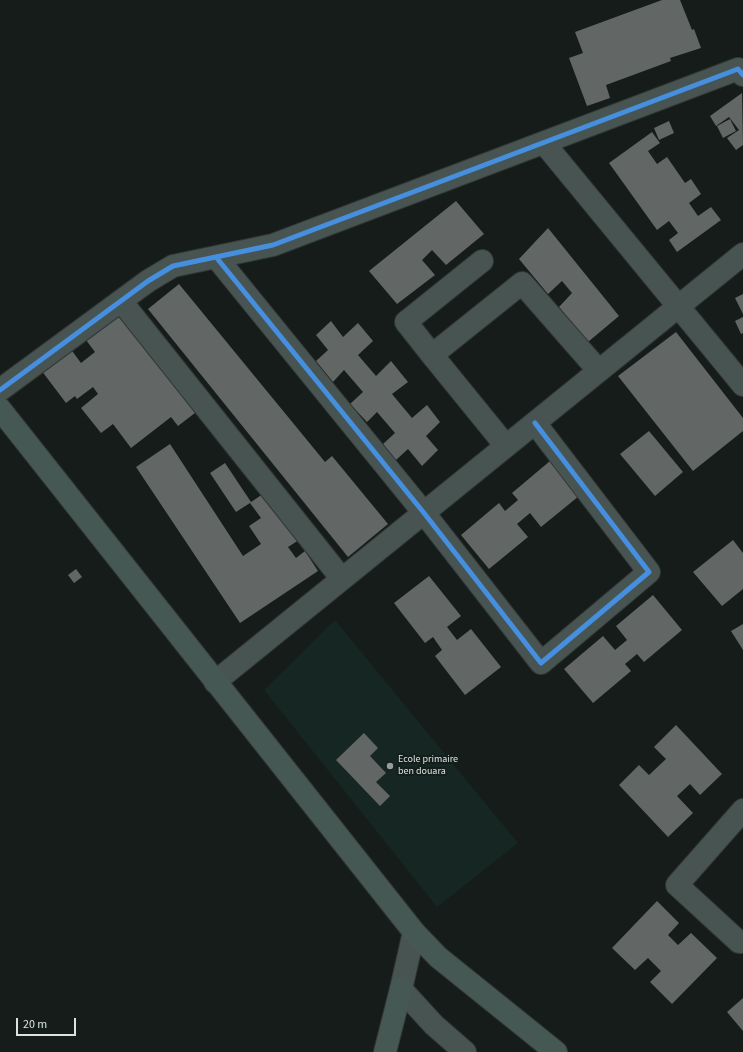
<!DOCTYPE html>
<style>
body{margin:0}
#map{position:relative;width:743px;height:1052px;overflow:hidden;background:#161c1a;font-family:"Source Sans 3",sans-serif}
canvas{display:block}
.scale{position:absolute;left:16px;top:1018px;width:60px;height:18px;box-sizing:border-box;border:2px solid #dce2e0;border-top:0;padding-left:5px;font-size:12px;line-height:14px;white-space:nowrap;color:#dce2e0;-webkit-text-stroke:3px #141e1b;paint-order:stroke}
</style>
<div id="map">
<canvas width="743" height="1052"></canvas>
<div class="scale">20 m</div>
</div>
<script>
const g = document.querySelector('canvas').getContext('2d');
g.lineJoin = 'round';
function paint(path, color) { g.fillStyle = color; g.fill(path, 'evenodd'); }
const toPath = rows => new Path2D(rows.map(r => 'M' + r).join(''));
function stroke(path, color, width, dash) { g.strokeStyle = color; g.lineWidth = width; g.lineCap = dash ? 'butt' : 'round'; g.setLineDash(dash || []); g.stroke(path); }
function write(font, color, halo, rows, align = 'center') {
  g.font = font + ' "Source Sans 3",sans-serif'; g.lineWidth = 4; g.setLineDash([]); g.textBaseline = 'middle'; g.strokeStyle = halo; g.fillStyle = color; for (const [text, x, y, turn = 0] of rows) {
    g.save(); g.translate(x, y); g.rotate((+turn || 0) * Math.PI / 180); g.textAlign = isNaN(turn) ? turn : align; if (halo) g.strokeText(text, 0, 0); g.fillText(text, 0, 0); g.restore();
  }
}
const built = toPath([
 [335,620,518,843,437,907,264,690]
]);
const building = toPath([
 [662,0,680,0,692,30,694,29,701,48,670,58,671,61,606,85,610,98,587,106,569,58,583,53,575,32],
 [742,93,743,145,736,150,727,138,739,130,729,117,716,126,710,116],
 [730,119,736,131,723,138,717,126],
 [669,121,674,133,659,140,654,128],
 [652,132,660,143,648,151,657,164,667,157,685,183,691,179,701,194,689,203,698,216,711,207,721,220,677,252,669,240,678,233,669,221,657,230,609,163],
 [456,201,484,234,446,265,432,250,422,260,435,275,397,304,369,271],
 [548,228,619,316,588,342,559,307,572,293,562,281,548,294,519,259],
 [179,284,325,462,332,456,388,524,348,557,148,309],
 [743,294,743,314,735,298],
 [122,300,140,323,148,317,208,403,178,426,171,417,131,448,113,424,101,433,81,408,98,394,93,387,77,399,75,396,66,403,38,366,67,344,81,363,95,352,80,332],
 [743,317,743,333,741,334,735,321],
 [331,321,343,337,358,323,373,341,358,355,376,376,391,361,408,382,392,394,412,418,427,405,440,422,426,436,438,450,422,466,408,449,396,460,383,444,395,433,377,412,367,422,350,404,363,392,344,370,333,382,316,361,328,350,316,335],
 [676,332,743,418,743,431,693,471,618,376],
 [649,431,683,472,655,496,620,454],
 [170,444,243,556,261,544,249,526,261,518,250,503,236,512,210,473,225,463,251,502,266,492,307,535,288,547,296,558,305,551,318,571,240,623,136,467],
 [550,461,579,496,541,527,530,513,517,524,528,537,489,569,461,535,499,503,505,511,518,500,512,493],
 [733,540,743,553,743,589,722,606,693,572],
 [76,569,82,577,74,583,68,575],
 [429,576,461,616,447,627,457,640,471,629,501,667,465,695,435,656,442,650,433,637,425,643,394,603],
 [653,595,682,630,644,662,637,654,625,664,631,671,593,703,564,669,603,636,615,650,627,640,616,626],
 [743,624,743,650,731,631],
 [676,725,722,774,700,795,690,784,677,796,693,813,668,837,619,785,639,765,649,775,666,759,654,747],
 [364,733,378,748,370,756,386,773,376,782,390,796,380,806,336,760],
 [657,901,679,923,668,935,678,945,691,933,717,958,672,1004,650,982,661,971,648,958,635,970,612,948],
 [743,998,743,1031,727,1012]
]);
const street = toPath([
 [544,143,743,385],
 [216,257,424,513,541,663,649,572,535,423],
 [121,301,342,579],
 [432,355,406,322,482,261],
 [0,390,148,281,173,266,273,245,738,69,743,75],
 [506,446,432,355,522,283,599,371],
 [215,682,743,254],
 [743,810,677,885,739,942,743,942],
 [414,932,401,989,434,1025,465,1052]
]);
const secondary = toPath([
 [0,409,414,932,438,957,556,1052],
 [385,1052,401,989]
]);
const cycleway = toPath([
 [216,257,424,513,541,663,649,572,535,423],
 [0,390,148,281,173,266,273,245,738,69,743,75]
]);
const markers = [
 [390,766,4,"#979d9b"]
];
const poiNames = [
 ["Ecole primaire",398,760],
 ["ben douara",398,772]
];
paint(built, '#162622');
paint(building, '#626766');
stroke(street, '#333736', 24);
stroke(secondary, '#333736', 24);
stroke(street, '#475452', 22);
stroke(secondary, '#465854', 22);
stroke(cycleway, '#468fdf', 5);
for (const [x, y, r, color] of markers) { const dot = new Path2D(); dot.arc(x, y, r, 0, 2 * Math.PI); g.fillStyle = color; g.fill(dot); stroke(dot, '#141e1b', 1.5); }
write('10px', '#dce2e0', '#141e1b', poiNames, 'left');
</script>
